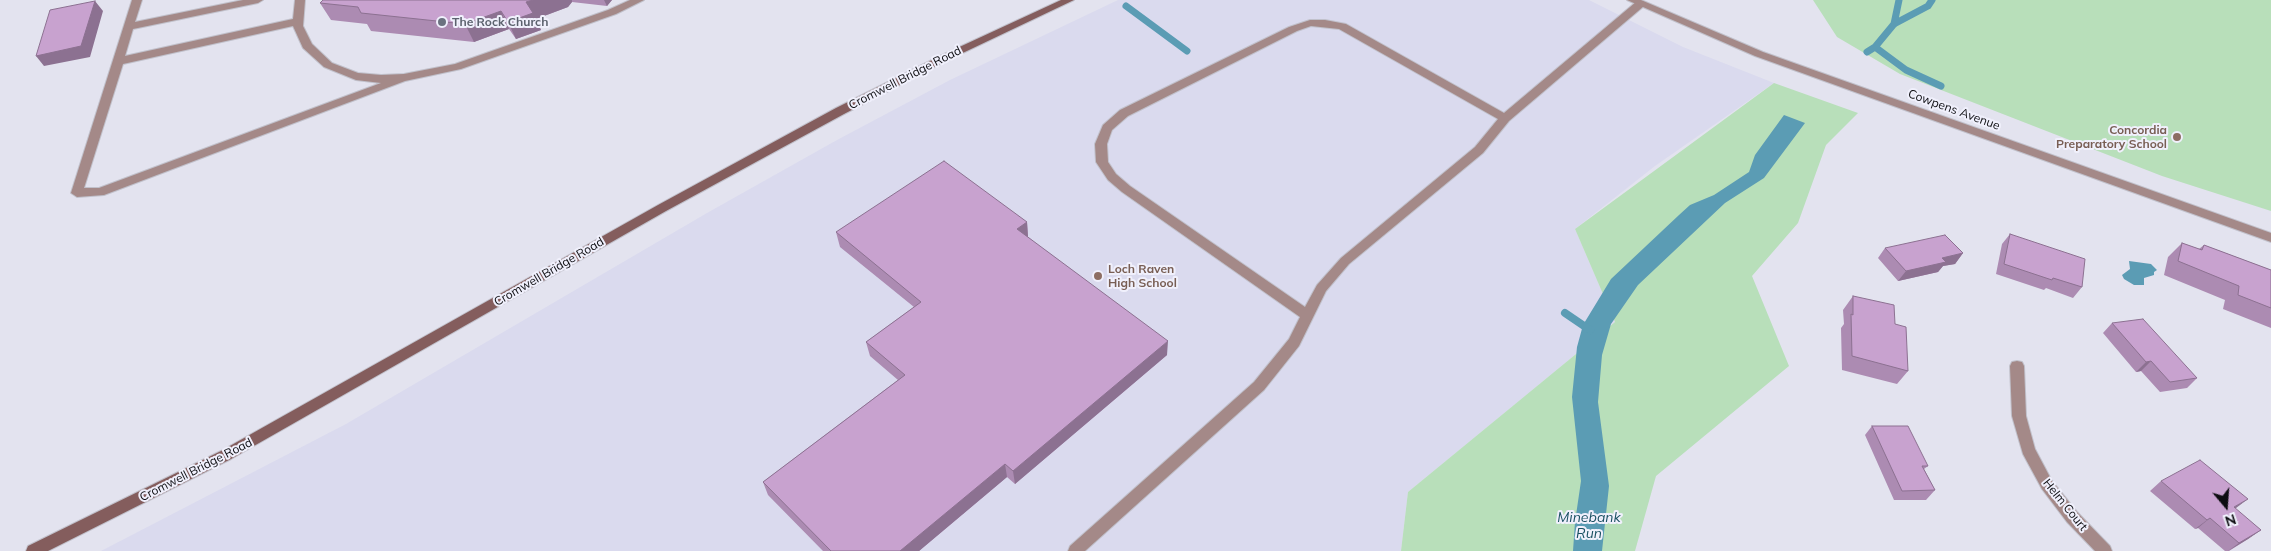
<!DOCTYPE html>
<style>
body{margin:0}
#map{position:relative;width:2271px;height:551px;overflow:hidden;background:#e3e3ef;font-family:Mulish,sans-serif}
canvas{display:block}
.north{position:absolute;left:2201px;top:481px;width:50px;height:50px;-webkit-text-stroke:4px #f0f0fc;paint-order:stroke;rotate:162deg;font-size:14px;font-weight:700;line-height:20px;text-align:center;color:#0d0d11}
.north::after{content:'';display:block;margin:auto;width:18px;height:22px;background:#0d0d11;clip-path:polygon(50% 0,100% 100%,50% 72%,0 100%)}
</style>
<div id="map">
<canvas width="2271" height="551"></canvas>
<div class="north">N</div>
</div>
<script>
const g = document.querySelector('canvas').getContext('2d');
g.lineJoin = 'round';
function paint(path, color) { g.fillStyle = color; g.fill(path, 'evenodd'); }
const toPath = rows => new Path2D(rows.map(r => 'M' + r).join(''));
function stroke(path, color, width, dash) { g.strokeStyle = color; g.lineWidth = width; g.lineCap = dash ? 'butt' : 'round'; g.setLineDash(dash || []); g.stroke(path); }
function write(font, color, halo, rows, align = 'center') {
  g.font = font + ' Mulish,sans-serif'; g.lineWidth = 4; g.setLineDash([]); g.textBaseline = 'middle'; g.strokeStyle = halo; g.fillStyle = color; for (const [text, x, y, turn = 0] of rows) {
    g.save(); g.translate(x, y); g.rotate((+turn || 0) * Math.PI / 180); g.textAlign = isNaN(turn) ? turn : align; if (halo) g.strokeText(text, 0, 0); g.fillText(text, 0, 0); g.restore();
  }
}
const built = toPath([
 [1118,0,1589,0,1683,47,1774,83,1655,166,1575,229,1615,322,1408,492,1401,551,101,551,346,424,707,213,837,140,950,80]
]);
const green = toPath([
 [1813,0,2271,0,2271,211,2162,176,1900,74,1837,37],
 [1774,83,1858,113,1826,145,1798,223,1752,276,1789,366,1656,476,1635,551,1401,551,1408,492,1615,322,1575,229]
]);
const water = toPath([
 [1784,115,1805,123,1764,178,1725,203,1638,285,1611,324,1602,355,1598,402,1609,486,1602,551,1573,551,1575,522,1581,481,1572,397,1577,347,1583,325,1611,279,1679,215,1690,205,1714,195,1749,172,1755,155],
 [2129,261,2151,264,2157,270,2154,272,2154,275,2144,278,2144,285,2134,285,2124,279,2122,275,2130,269]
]);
const streamFar1 = toPath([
 [1126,6,1187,51],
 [1894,24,1899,0],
 [1875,47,1906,70,1941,86],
 [1867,52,1875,47,1894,24,1928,6,1932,0]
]);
const stream = toPath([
 [1565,313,1590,330]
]);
const service = toPath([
 [132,0,142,0,135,22,243,0,263,0,258,3,133,29,125,56,293,19,295,0,305,0,303,26,312,44,332,63,358,73,381,75,404,74,455,64,608,10,630,0,644,0,616,14,461,69,405,81,104,195,77,197,71,193,132,0],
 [293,26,303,48,324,67,356,80,381,83,99,188,84,188,123,64,293,26],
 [1640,1,1644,2,1644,6,1509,121,1483,153,1349,264,1326,291,1299,346,1264,390,1085,551,1068,551,1070,546,1254,382,1289,339,1300,317,1122,192,1108,180,1096,162,1095,144,1103,125,1120,110,1289,27,1310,20,1325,20,1346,24,1504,113,1636,2,1640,1],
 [1311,26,1339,29,1498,119,1475,147,1341,258,1317,285,1305,307,1130,186,1116,174,1108,162,1107,144,1112,130,1128,116,1297,31,1311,26]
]);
const minor = toPath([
 [2017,361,2022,362,2024,366,2026,416,2035,449,2052,481,2077,512,2110,546,2112,551,2095,551,2067,522,2042,489,2023,454,2012,416,2010,366,2012,362,2017,361]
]);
const tertiary = toPath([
 [1627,0,1641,0,1763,52,2271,233,2271,242,1755,56,1627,0]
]);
const secondary = toPath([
 [1061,0,1074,0,948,60,844,114,666,211,231,459,48,551,26,551,28,546,221,451,658,205,836,108,940,56,1061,0]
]);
const wall = toPath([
 [323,0,612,0,607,6,572,2,568,7,536,19,541,30,516,39,509,29,474,42,371,31,367,24,331,20,320,3],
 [1027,222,1028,237,1167,355,1015,484,1007,477,919,551,823,551,768,495,763,482,898,380,870,356,866,342,914,307,840,247,836,232],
 [2010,234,2082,287,2073,298,2046,288,2044,290,1996,274,2002,244],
 [2182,243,2199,249,2204,245,2271,270,2271,328,2223,309,2225,300,2164,275,2168,257],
 [1885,248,1963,253,1955,264,1943,266,1938,272,1898,281,1878,258],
 [1853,296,1895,324,1908,371,1897,384,1842,370,1841,328,1844,324,1843,310],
 [2112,323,2197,378,2187,388,2160,392,2141,371,2136,372,2103,333],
 [1872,426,1928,466,1924,469,1935,490,1926,500,1894,500,1865,435],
 [2161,481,2235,509,2261,530,2248,539,2229,551,2225,551,2198,528,2195,529,2150,491]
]);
const shadedWall = toPath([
 [533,0,572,0,572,2,568,7,536,19,541,30,516,39,508,22,526,2],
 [604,0,612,0,607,6],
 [95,1,103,11,90,57,44,66,36,56],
 [501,11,509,29,474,42,465,24],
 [1027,222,1028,237,1019,244,1017,229],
 [1963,253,1955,264,1943,266,1938,272,1898,281,1906,271,1942,258],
 [1168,341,1167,355,1015,484,1013,471],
 [2151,361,2141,371,2136,372,2146,362],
 [1005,464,1007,477,919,551,900,551],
 [2248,499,2236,508,2222,517,2234,507],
 [2210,518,2198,528,2195,529,2207,520],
 [2261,530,2248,539,2228,551,2239,543]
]);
const building = toPath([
 [323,0,533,0,526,2,533,13,508,22,501,11,465,24,361,13,358,7,320,3,323,0],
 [95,1,81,46,36,56,50,10,95,1],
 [944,161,1027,222,1017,229,1168,341,1013,471,1005,464,900,551,831,551,763,482,905,375,866,342,921,302,836,232,944,161],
 [2010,234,2085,259,2082,287,2053,278,2052,280,2004,264,2010,234],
 [1945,235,1963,253,1942,258,1946,262,1906,271,1885,248,1945,235],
 [2182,243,2202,250,2204,245,2271,270,2271,308,2238,295,2239,286,2178,261,2182,243],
 [1853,296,1894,305,1895,324,1906,327,1908,371,1852,356,1851,314,1853,315,1853,296],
 [2143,319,2197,378,2170,382,2151,361,2146,362,2112,323,2143,319],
 [1872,426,1908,426,1928,466,1922,466,1935,490,1902,491,1872,426],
 [2200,460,2248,499,2234,507,2261,530,2239,543,2210,518,2207,520,2161,481,2200,460]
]);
const markers = [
 [442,22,5,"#6b7280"],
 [2177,137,5,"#8d6e63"],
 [1098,276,5,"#8d6e63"]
];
const worshipNames = [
 ["The Rock Church",452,22]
];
const streetNames = [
 ["Cromwell Bridge Road",905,78,-27],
 ["Cowpens Avenue",1954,110,20],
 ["Cromwell Bridge Road",549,272,-30],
 ["Cromwell Bridge Road",196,470,-27],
 ["Helm Court",2065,505,51]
];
const educationNames = [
 ["Concordia",2167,130],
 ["Preparatory School",2167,144],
 ["Loch Raven",1108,269,"left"],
 ["High School",1108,283,"left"]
];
const waterNames = [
 ["Minebank",1589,518],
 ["Run",1589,534]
];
paint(built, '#dadaee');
paint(green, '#b8dfba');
paint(water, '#5b9cb4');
stroke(streamFar1, '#5b9cb4', 7);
stroke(stream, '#5b9cb4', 8);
stroke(service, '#c1c1cb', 2);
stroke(minor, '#c1c1cb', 2);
stroke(tertiary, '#c1c1cb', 2);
stroke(secondary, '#c1c1cb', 2);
paint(service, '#a48988');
paint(minor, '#a48988');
paint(tertiary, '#a48988');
paint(secondary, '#845d5d');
paint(wall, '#ac8bb2');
paint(shadedWall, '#8c7191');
paint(building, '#c8a2cf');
stroke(building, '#8c7191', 1);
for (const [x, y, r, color] of markers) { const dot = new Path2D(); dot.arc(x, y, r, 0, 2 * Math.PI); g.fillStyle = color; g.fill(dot); stroke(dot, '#f0f0fc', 2); }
write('bold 12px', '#5b616d', '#f0f0fc', worshipNames, 'left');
write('12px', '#0d0d11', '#f0f0fc', streetNames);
write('bold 12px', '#785e54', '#f0f0fc', educationNames, 'right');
write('italic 14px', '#195062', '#f0f0fc', waterNames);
</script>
